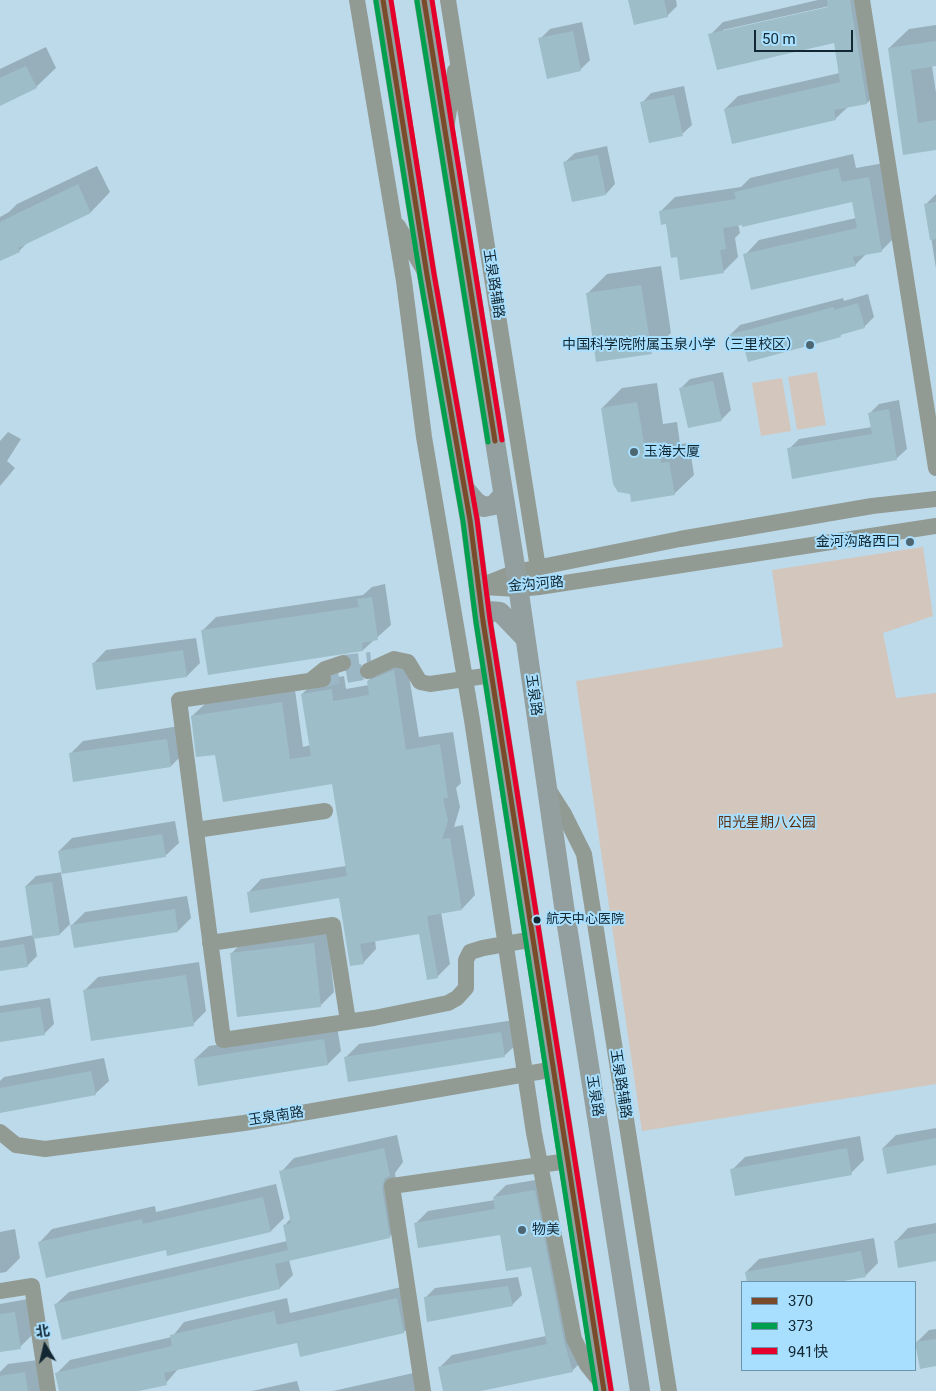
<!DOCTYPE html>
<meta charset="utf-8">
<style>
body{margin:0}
#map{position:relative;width:936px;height:1391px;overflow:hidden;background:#bddaea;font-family:Roboto,"Noto Sans SC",sans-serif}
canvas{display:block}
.legend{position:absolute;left:741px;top:1281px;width:175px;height:90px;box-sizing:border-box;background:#a9dffe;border:1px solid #6c95ac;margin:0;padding:6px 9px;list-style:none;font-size:15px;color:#112732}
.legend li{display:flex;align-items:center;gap:10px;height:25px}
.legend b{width:25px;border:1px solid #6c95ac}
.north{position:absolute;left:20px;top:1321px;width:50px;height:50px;-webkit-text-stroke:4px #a9dffe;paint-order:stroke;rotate:351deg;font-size:14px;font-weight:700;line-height:20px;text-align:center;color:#112732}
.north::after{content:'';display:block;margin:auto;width:18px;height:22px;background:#112732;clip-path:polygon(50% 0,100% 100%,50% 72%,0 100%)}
.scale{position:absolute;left:754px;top:30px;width:99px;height:22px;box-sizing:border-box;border:2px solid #112732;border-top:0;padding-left:6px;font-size:15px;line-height:18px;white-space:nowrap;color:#112732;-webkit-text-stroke:4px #a9dffe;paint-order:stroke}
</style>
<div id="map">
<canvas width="936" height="1391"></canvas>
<ul class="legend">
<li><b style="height:6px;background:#7a4b2a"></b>370</li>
<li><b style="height:6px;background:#01a04f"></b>373</li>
<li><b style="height:6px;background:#e4002b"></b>941快</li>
</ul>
<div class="north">北</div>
<div class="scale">50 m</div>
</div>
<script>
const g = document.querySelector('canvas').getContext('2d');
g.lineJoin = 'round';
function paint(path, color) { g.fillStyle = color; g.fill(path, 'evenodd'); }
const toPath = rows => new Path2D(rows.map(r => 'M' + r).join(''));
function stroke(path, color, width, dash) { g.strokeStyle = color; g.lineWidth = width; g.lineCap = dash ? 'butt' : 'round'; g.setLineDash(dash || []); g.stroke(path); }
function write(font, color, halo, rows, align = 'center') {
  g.font = font + ' Roboto,"Noto Sans SC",sans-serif'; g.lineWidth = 4; g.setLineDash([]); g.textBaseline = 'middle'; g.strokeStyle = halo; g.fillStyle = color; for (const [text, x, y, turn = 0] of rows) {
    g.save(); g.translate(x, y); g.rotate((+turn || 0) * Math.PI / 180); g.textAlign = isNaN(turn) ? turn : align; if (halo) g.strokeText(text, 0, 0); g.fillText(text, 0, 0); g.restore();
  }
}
const green = toPath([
 [817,372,826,425,797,430,788,377],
 [782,378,791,431,761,436,752,383],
 [923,547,933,616,883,633,896,698,936,693,936,1084,642,1131,576,681,783,647,772,570]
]);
const shadow = toPath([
 [630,0,676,0,677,6,667,16],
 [818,0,865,0,880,90,867,103,849,106,835,119,725,109,738,96,840,73,835,42,710,35,723,22],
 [834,5,834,7,723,32,723,30],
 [582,22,590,60,580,70,540,39,550,29],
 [936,25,936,65,932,66,936,93,936,149,904,154,889,48,909,29],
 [46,47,56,68,36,87,0,104,0,69],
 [684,86,692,125,682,134,642,103,651,93],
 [607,146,615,184,606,194,565,162,575,153],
 [853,154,856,168,884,163,896,236,881,251,867,253,855,265,745,255,759,240,856,218,853,201,738,224,740,233,735,238,738,257,723,272,678,255,667,223,660,212,675,197,741,187,750,178],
 [97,166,110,192,91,212,28,242,19,251,0,260,0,217,9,212,17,204],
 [936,194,936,269,926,204],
 [661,266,671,333,651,352,587,294,607,274],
 [868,294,874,317,864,327,844,332,840,336,744,342,730,335,740,325,843,298,844,301],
 [723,372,731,410,721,420,680,389,690,379],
 [657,383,663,424,677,422,680,444,689,443,694,475,674,494,631,493,602,408,622,388],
 [899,400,907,449,897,458,793,478,789,449,799,439,872,427,870,413,879,404],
 [8,432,21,439,7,461,15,468,0,486,0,441],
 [385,584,391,625,363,650,202,631,216,617,363,595,372,587],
 [196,638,200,663,187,676,93,664,106,650],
 [406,658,419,737,453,732,461,783,456,788,460,807,454,827,463,825,475,895,462,909,441,912,450,964,437,977,420,933,375,940,376,949,363,963,340,897,248,893,261,879,346,866,333,783,216,753,192,716,206,703,295,690,303,747,311,745,302,694,315,681,344,676,346,689,369,685,368,681,381,668],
 [180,726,184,753,171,766,70,754,83,741],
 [175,821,179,843,165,856,61,873,70,924,60,934,34,938,37,956,27,966,0,970,0,941,34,935,26,886,36,876,63,872,59,851,72,838],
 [187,896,191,918,178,931,72,925,85,912],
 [327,930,334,992,321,1005,231,954,244,940],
 [199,962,206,1011,193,1024,84,991,98,977],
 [50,998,54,1024,44,1034,0,1041,0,1006],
 [514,1020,518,1043,504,1056,345,1058,359,1044],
 [337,1026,341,1051,328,1064,195,1059,209,1046],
 [104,1058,109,1081,95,1094,0,1112,0,1081,4,1077],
 [936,1128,936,1164,883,1148,896,1135],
 [397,1135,403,1162,395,1173,402,1224,389,1237,289,1260,293,1275,280,1288,55,1305,69,1292,287,1241,284,1226,291,1218,281,1172,294,1158],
 [860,1136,864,1160,851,1173,732,1170,745,1157],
 [547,1178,584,1359,572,1371,474,1391,445,1391,440,1367,452,1355,546,1336,532,1265,501,1233,416,1223,428,1211,495,1200,494,1197,506,1185],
 [276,1184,284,1218,271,1231,167,1249,39,1243,52,1229,155,1206,156,1212],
 [936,1223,936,1259,895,1242,908,1228],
 [15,1229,20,1258,6,1272,0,1273,0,1232],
 [874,1238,878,1263,865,1276,831,1282,748,1282,746,1272,759,1259],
 [518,1277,522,1295,512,1305,425,1298,435,1288],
 [410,1285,417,1319,404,1332,298,1341,179,1368,166,1383,133,1391,60,1391,57,1373,70,1360,172,1337,184,1322,287,1298,290,1313],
 [28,1299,33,1334,20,1347,0,1351,0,1304],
 [936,1329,936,1365,916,1343,929,1330],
 [38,1360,43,1391,0,1391,0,1372,8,1364],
 [418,1372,422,1391,333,1391],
 [297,1381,300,1391,252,1391]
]);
const building = toPath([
 [628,0,664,0,668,17,634,25],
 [827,0,850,0,867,104,834,110,836,120,732,144,724,109,840,82,834,43,717,70,708,34,828,7],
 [573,31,581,71,547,79,538,38],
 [936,41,936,66,911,70,918,123,936,120,936,150,903,155,888,48],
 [26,66,37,88,0,106,0,78],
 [674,95,683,136,649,143,640,102],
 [598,155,606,195,572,202,563,162],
 [838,168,842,182,869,177,882,252,853,257,856,266,751,290,743,254,857,228,852,202,742,227,742,225,723,228,726,249,720,250,724,273,680,280,677,257,671,258,666,224,661,225,659,211,736,199,734,192],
 [78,184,91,213,18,248,20,252,0,261,0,222],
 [936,202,936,239,930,240,924,204],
 [641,285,652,354,596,362,586,293],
 [858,303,865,328,840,335,841,337,748,362,743,344,732,347,728,335,834,307,834,310],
 [713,381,722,421,688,428,679,388],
 [637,402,644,443,657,441,661,463,669,462,675,495,631,502,630,494,618,492,613,484,601,408],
 [889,409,897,460,792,479,787,448,872,434,868,413],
 [372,597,378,640,362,643,363,651,208,675,201,630,359,607,357,599],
 [183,650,187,677,96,690,92,663],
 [394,670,406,750,440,744,448,798,443,798,448,821,442,839,450,838,462,910,427,916,438,978,427,980,419,934,360,944,364,964,350,966,339,898,250,913,247,892,347,876,332,784,223,802,215,755,196,757,191,716,282,702,290,759,311,756,301,694,332,689,333,701,369,695,367,681],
 [167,739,171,767,73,782,69,753],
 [162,834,166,857,62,874,58,851],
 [52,882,60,935,33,939,25,886],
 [175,909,178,932,74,948,70,925],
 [314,943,321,1007,237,1017,230,953],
 [24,944,28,967,0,971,0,948],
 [186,975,194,1026,91,1041,83,990],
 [40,1007,45,1035,0,1042,0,1013],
 [501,1032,505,1057,348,1082,344,1057],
 [324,1039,328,1065,198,1086,194,1059],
 [91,1071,96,1095,0,1113,0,1088],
 [936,1138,936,1165,887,1174,882,1148],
 [384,1148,390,1176,385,1178,382,1187,390,1238,275,1264,280,1289,62,1340,54,1304,288,1250,283,1225,291,1223,279,1171],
 [847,1148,852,1175,735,1196,730,1169],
 [535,1190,564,1341,573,1372,481,1391,443,1391,438,1367,547,1344,531,1267,506,1271,500,1235,418,1248,414,1223,495,1209,493,1197],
 [263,1197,271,1232,167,1256,166,1250,46,1278,38,1242,142,1219,143,1224],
 [936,1233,936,1261,898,1268,894,1241],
 [861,1251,866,1277,838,1282,747,1282,745,1272],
 [508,1286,513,1306,427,1322,424,1297],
 [397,1298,404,1333,300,1357,297,1343,164,1373,167,1385,139,1391,59,1391,55,1373,172,1346,170,1335,274,1311,277,1325],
 [15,1312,21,1349,0,1352,0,1314],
 [936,1339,936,1366,920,1369,915,1342],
 [25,1372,28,1391,0,1391,0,1376]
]);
const minorTunnel = toPath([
 [343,663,371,660],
 [323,679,368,671]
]);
const minor = toPath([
 [357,0,404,281,424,437,472,720,534,1133,574,1339,587,1365,604,1386],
 [448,0,538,568],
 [862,0,936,468],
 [447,123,455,71],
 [398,226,424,270],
 [478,587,516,572,680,539,872,506,936,499],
 [483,587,518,589,539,587,936,526],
 [368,671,394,659,408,662,420,682,430,684,492,675],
 [323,679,179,700,223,1040,374,1018,448,1003,457,998,466,988,466,960,470,952,483,948,534,939],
 [310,681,325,669,343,663],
 [548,789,564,814,584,854,669,1391],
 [196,830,325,811],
 [210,943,333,925,348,1021],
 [0,1132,16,1145,45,1149,244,1123,555,1069],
 [0,1291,32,1286,48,1391],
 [423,1391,392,1186,568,1161]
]);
const major = toPath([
 [383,0,427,275,470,520,483,621,604,1391],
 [424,0,516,572,565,913,640,1391],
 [464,488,476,502,484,507,494,505,503,495],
 [483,621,489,611,500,612,524,637]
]);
const bus1 = toPath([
 [383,0,427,275,470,520,483,621,604,1391],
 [424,0,495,441]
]);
const bus2 = toPath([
 [376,1,420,276,463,521,476,622,596,1391],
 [417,1,488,442]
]);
const bus3 = toPath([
 [391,0,434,274,477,519,490,620,611,1390],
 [432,0,502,440]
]);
const markers = [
 [810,345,5,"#4d6672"],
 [634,452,5,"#4d6672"],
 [910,542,5,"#4d6672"],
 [537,920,4.5,"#112732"],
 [522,1230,5,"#4d6672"]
];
const busNames = [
 ["航天中心医院",546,920]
];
const streetNames = [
 ["玉泉路辅路",493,284,81],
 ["金沟河路",536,585,-5],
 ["玉泉路",533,695,82],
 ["玉泉路辅路",620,1084,81],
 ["玉泉路",594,1096,81],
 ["玉泉南路",276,1117,-9]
];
const poiNames = [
 ["中国科学院附属玉泉小学（三里校区）",800,345],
 ["玉海大厦",644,452,"left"],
 ["金河沟路西口",900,542],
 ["物美",532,1230,"left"]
];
const parkNames = [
 ["阳光星期八公园",767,823]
];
paint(green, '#d3c6bd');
paint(shadow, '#0003');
paint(building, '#9dbdc8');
stroke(minorTunnel, '#9bb6c5', 16, [16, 8]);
stroke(minor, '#929b93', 16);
stroke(major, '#929f9e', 20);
stroke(bus1, '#7a4b2a', 5);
stroke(bus2, '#01a04f', 5);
stroke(bus3, '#e4002b', 5);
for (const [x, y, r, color] of markers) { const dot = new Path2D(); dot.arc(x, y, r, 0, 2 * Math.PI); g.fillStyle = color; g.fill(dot); stroke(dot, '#a9dffe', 2); }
write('13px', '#112732', '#a9dffe', busNames, 'left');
write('14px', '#112732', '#a9dffe', streetNames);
write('14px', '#112732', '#a9dffe', poiNames, 'right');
write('14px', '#5c3112', '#a9dffe', parkNames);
</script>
